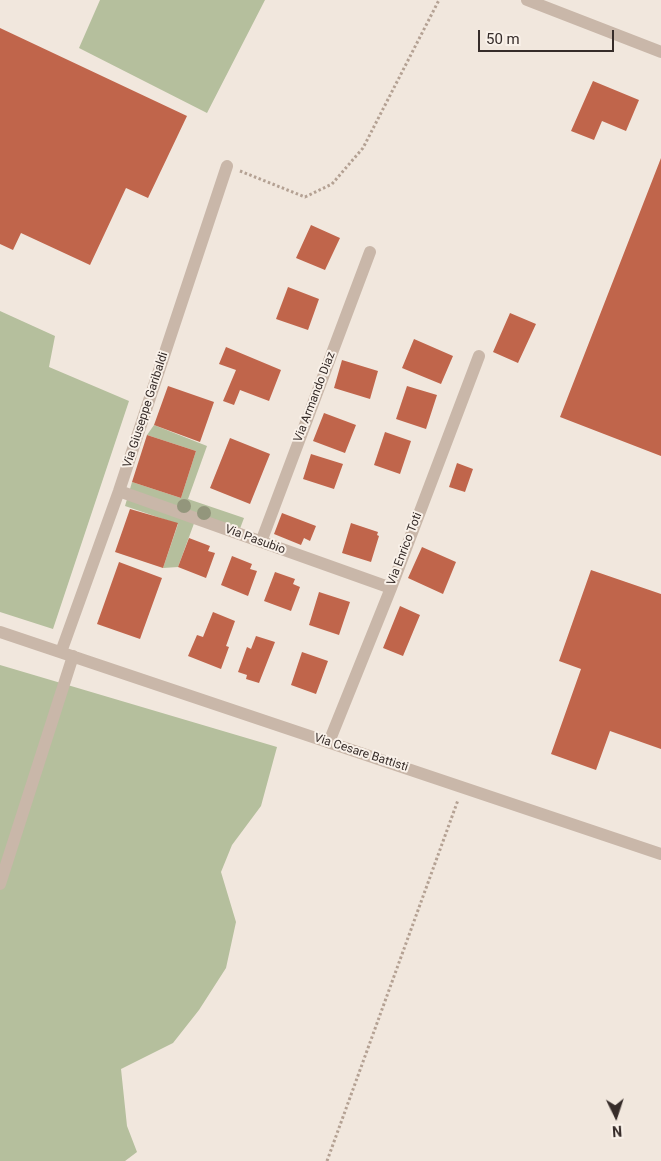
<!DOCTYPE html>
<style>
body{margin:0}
#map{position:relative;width:661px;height:1161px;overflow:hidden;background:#f1e7dd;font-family:Roboto,sans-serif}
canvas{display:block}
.north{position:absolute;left:591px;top:1091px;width:50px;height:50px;-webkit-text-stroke:4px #f9f1e9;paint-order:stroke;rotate:176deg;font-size:14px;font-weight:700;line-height:20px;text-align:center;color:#362c29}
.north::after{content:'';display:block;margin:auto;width:18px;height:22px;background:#362c29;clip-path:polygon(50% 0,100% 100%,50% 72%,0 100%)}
.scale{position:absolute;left:478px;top:30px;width:136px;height:22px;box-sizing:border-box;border:2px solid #362c29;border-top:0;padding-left:6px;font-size:15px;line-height:18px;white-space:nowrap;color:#362c29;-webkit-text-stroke:4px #f9f1e9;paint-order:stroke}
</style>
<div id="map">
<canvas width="661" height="1161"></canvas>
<div class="north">N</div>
<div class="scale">50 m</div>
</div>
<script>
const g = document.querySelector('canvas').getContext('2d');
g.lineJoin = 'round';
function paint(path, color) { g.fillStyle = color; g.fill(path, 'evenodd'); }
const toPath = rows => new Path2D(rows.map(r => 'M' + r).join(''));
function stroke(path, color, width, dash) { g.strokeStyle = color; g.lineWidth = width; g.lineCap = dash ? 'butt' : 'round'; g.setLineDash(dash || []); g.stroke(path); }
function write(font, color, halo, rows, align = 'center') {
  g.font = font + ' Roboto,sans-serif'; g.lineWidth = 4; g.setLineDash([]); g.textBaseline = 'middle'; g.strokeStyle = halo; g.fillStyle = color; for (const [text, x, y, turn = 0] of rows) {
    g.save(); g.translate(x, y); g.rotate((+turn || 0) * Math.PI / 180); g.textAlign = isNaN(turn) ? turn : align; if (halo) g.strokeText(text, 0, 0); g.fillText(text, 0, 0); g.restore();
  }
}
const green = toPath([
 [100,0,265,0,207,113,79,48],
 [0,311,55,336,49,367,129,401,53,629,0,612],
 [154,425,207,446,188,499,244,518,238,534,196,518,178,567,163,568,178,524,125,506,132,482,181,498,196,451,147,435],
 [0,665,277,747,261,806,232,845,221,872,236,922,226,968,199,1010,173,1043,121,1069,127,1126,137,1152,125,1161,0,1161]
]);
const building = toPath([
 [0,28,187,116,148,198,126,188,90,265,21,233,13,250,0,244],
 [593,81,639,100,626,131,602,121,594,140,571,131],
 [661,158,661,456,560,417],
 [311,225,340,238,325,270,296,258],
 [288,287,319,299,308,330,276,319],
 [510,313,536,324,518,363,493,352],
 [414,339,453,356,441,384,402,368],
 [226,347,281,370,269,401,240,390,234,405,223,401,236,370,219,364],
 [342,360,378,371,370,399,334,388],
 [168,386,214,402,200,442,154,425],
 [407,386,437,395,426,429,396,419],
 [324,413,356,425,345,453,313,441],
 [385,432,411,441,400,474,374,465],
 [147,435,196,451,181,498,132,482],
 [230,438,270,454,250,504,210,488],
 [311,454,343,464,334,489,303,479],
 [457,463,473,469,465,492,449,487],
 [130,509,178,523,163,568,115,552],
 [282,513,316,526,310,541,304,538,301,545,274,534],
 [351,523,378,532,377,535,379,536,371,562,342,553],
 [189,538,210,546,208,551,215,553,206,578,178,567],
 [422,547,456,562,443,594,408,578],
 [232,556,252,564,250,569,257,571,248,596,221,585],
 [119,562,162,578,140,639,97,624],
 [591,570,661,594,661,749,610,731,596,770,551,754,581,669,559,661],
 [275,572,295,579,293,584,300,587,291,611,264,601],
 [319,592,350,602,339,635,309,625],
 [400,606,420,615,403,656,383,648],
 [213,612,235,621,226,646,229,647,221,669,188,656,197,635,203,637],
 [256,636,275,642,259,683,246,679,247,675,238,672,247,647,251,649],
 [302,652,328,661,316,694,291,685]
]);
const path = toPath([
 [240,171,305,197,332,184,363,148,439,0],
 [327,1161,458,800]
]);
const minor = toPath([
 [527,0,661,52],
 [119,491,391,588],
 [261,542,370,252],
 [0,632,661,854],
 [61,652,119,491,227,166],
 [329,742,391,588,479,356],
 [0,884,73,656]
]);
const trees = [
 [184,506],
 [204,513]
];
const streetNames = [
 ["Via Armando Diaz",315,397,-69],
 ["Via Giuseppe Garibaldi",146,410,-72],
 ["Via Pasubio",255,540,20],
 ["Via Enrico Toti",405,549,-69],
 ["Via Cesare Battisti",361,753,18]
];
paint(green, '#b5bf9d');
paint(building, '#c0654b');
stroke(path, '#b4a193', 3, [2.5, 2.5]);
stroke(minor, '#c9b7a9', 12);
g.fillStyle = '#93967c';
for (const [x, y] of trees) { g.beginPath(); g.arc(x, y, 7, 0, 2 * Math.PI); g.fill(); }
write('12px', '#362c29', '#f9f1e9', streetNames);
</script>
